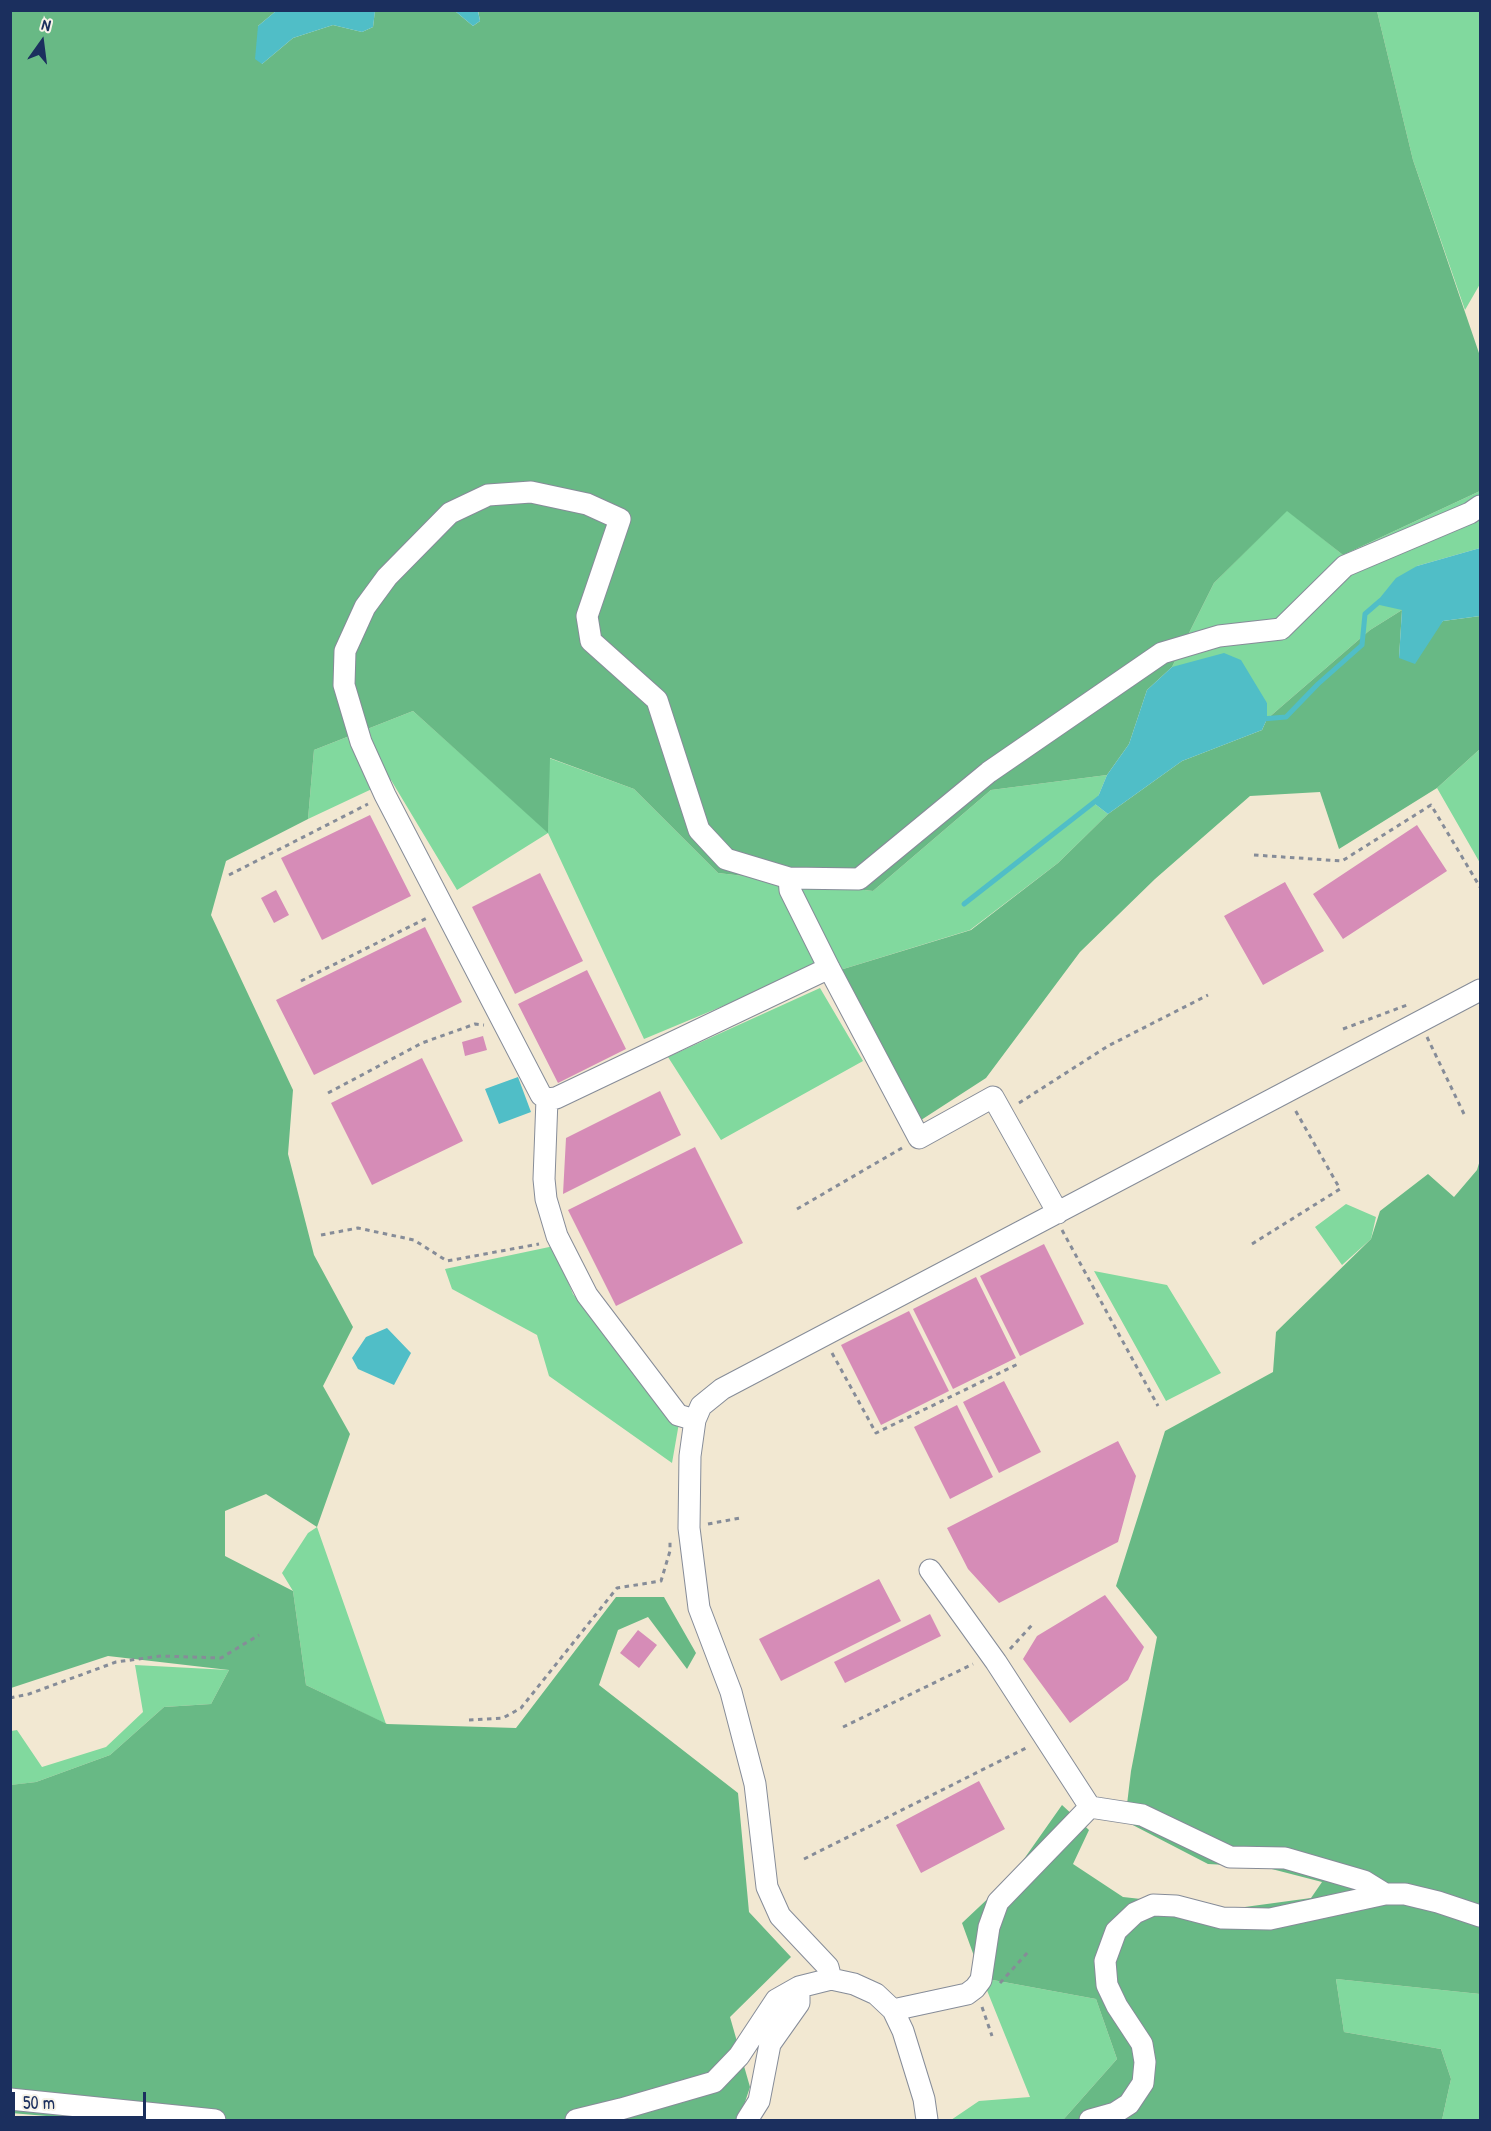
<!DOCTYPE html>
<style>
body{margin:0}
#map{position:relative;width:1491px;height:2131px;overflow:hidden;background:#f2e8d2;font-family:"Patrick Hand",sans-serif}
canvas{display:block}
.frame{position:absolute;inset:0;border:12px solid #1b2f5e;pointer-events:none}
.north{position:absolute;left:12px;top:12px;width:60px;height:60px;-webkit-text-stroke:4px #f7f3e8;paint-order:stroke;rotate:14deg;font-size:16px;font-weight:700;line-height:24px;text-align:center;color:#1b2f5e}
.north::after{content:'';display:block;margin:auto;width:21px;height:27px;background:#1b2f5e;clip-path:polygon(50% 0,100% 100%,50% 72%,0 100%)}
.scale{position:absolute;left:12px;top:2092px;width:134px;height:27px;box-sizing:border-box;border:3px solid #1b2f5e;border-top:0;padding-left:8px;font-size:18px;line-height:21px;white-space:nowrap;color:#1b2f5e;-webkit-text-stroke:4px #f7f3e8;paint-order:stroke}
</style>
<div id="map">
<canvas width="1491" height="2131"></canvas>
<div class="frame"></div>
<div class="north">N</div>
<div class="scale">50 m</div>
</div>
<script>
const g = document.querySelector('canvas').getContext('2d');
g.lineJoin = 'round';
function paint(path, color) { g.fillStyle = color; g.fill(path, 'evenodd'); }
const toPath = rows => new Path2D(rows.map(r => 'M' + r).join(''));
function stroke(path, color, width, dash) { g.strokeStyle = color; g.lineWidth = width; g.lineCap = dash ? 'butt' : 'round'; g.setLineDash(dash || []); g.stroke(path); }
const green = toPath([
 [1377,11,1480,11,1480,284,1465,310,1413,160],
 [1480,491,1480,548,1417,566,1402,610,1370,630,1267,719,1267,703,1172,667,1214,583,1287,510,1343,555],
 [413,711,548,832,549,758,634,789,718,873,873,891,991,790,1107,775,1095,804,1108,814,1058,863,970,930,840,970,819,966,644,1039,548,833,457,890,391,780,308,819,314,750],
 [1480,749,1480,863,1437,788],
 [820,988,863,1061,721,1140,668,1057],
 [1346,1204,1376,1217,1371,1239,1342,1265,1315,1227],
 [554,1246,573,1294,679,1423,672,1463,549,1376,537,1335,452,1289,445,1269],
 [1094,1271,1167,1285,1221,1373,1166,1401],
 [317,1527,386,1724,306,1685,293,1591,282,1573,308,1533],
 [135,1665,229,1670,211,1704,164,1707,110,1755,36,1782,11,1785,11,1731,17,1730,42,1767,106,1747,143,1712],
 [982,1978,1096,1999,1117,2059,1063,2120,951,2120,979,2101,1030,2097],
 [1336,1979,1480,1994,1480,2120,1442,2120,1451,2079,1441,2049,1344,2032]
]);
const forest = toPath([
 [375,10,455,11,473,26,480,21,478,10,1377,11,1413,160,1480,356,1480,491,1343,555,1287,511,1214,583,1172,667,1147,690,1129,744,1107,775,991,790,873,891,718,873,634,789,550,758,548,833,413,711,314,750,308,819,226,861,211,915,293,1090,288,1154,314,1255,353,1327,323,1386,350,1434,317,1527,266,1494,225,1511,225,1556,293,1591,306,1685,387,1724,516,1728,616,1597,664,1597,696,1653,687,1669,648,1617,618,1630,599,1685,738,1793,749,1912,791,1957,730,2017,750,2087,739,2120,94,2120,11,2113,10,1785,36,1782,110,1755,164,1707,211,1704,229,1670,108,1656,11,1688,11,11,276,11,258,26,262,64,293,38,333,25,362,32,373,27],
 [1402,610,1399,658,1443,621,1480,616,1480,749,1437,788,1339,849,1320,792,1250,796,1155,879,1080,952,986,1078,918,1122,840,970,971,930,1058,863,1108,814,1182,761,1262,730,1267,719,1370,630],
 [1480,1160,1480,1994,1336,1979,1344,2032,1441,2049,1451,2079,1442,2120,1063,2120,1117,2059,1096,1999,982,1978,962,1923,1012,1876,1062,1805,1089,1830,1073,1864,1123,1897,1230,1909,1311,1898,1322,1882,1264,1867,1208,1864,1125,1821,1131,1771,1157,1637,1116,1586,1165,1431,1273,1372,1276,1332,1371,1239,1380,1211,1428,1174,1454,1197,1477,1170]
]);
const water = toPath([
 [276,11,276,10,375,11,373,27,362,32,333,25,293,38,262,64,255,59,258,26],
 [455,11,478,11,480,21,473,26],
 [1480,548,1480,616,1443,621,1415,664,1399,658,1402,610,1375,604,1396,578,1417,566],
 [1224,653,1241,660,1267,703,1267,719,1262,730,1182,761,1108,814,1095,804,1107,775,1129,744,1147,690,1172,667],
 [518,1077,531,1112,499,1124,485,1089],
 [387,1328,411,1353,394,1385,358,1369,352,1358,366,1337]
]);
const stream = toPath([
 [1262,719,1286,717,1318,684,1362,645,1365,614,1380,601],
 [964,904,1102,796]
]);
const building = toPath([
 [370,815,411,896,322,940,281,858],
 [1417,825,1447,871,1343,939,1313,894],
 [540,873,583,961,515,994,472,907],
 [1285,882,1324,951,1263,985,1224,916],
 [276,890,289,915,274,923,261,898],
 [425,927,462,1002,314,1075,276,1000],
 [587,970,626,1049,558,1083,518,1004],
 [483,1036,487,1050,465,1056,462,1042],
 [422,1058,463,1141,372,1185,331,1103],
 [660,1091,681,1135,563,1194,566,1138],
 [695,1147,743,1243,616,1306,568,1210],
 [1044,1244,1084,1324,1020,1356,980,1276],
 [976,1277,1016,1358,953,1389,913,1309],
 [909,1311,949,1391,881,1425,841,1345],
 [1004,1381,1041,1452,999,1473,963,1402],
 [957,1405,993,1477,950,1499,914,1427],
 [1118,1441,1136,1476,1118,1542,999,1603,968,1569,947,1528],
 [879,1579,901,1621,781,1681,759,1639],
 [1105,1595,1144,1647,1128,1680,1070,1723,1023,1659,1037,1636],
 [930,1614,941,1636,845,1683,834,1662],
 [638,1630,657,1645,639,1668,620,1653],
 [979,1781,1005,1829,921,1873,896,1825]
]);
const path = toPath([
 [1254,855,1342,861,1431,805,1480,887],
 [229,875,368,804],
 [301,981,427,918],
 [1343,1029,1407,1005],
 [1427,1037,1464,1114],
 [328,1093,422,1043,475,1024,484,1025],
 [1019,1103,1108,1046,1208,995],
 [797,1209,902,1148],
 [1062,1230,1158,1406],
 [321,1235,358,1228,414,1240,447,1261,539,1244],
 [1252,1244,1340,1189,1294,1108],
 [832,1353,876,1433,1018,1364],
 [708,1524,740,1518],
 [1010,1649,1032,1625],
 [10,1698,29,1694,116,1662,161,1656,221,1658,259,1635],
 [469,1720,503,1718,521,1708,617,1588,661,1581,670,1551,670,1542],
 [843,1727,973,1664],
 [804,1859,1028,1747],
 [1000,1983,1028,1952],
 [982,2007,992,2036]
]);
const minor = toPath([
 [789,878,726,859,699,830,657,700,591,641,587,616,620,519,587,504,531,492,488,495,450,513,387,577,365,607,345,651,344,685,361,742,385,795,541,1095,547,1099,556,1098,829,968],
 [547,1099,544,1179,546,1199,557,1236,587,1295,678,1415,695,1420],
 [1058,1213,993,1097,919,1138,829,968,790,890,789,878,859,879,989,772,1162,653,1219,636,1281,629,1345,566,1470,513,1480,506],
 [930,1570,996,1662,1090,1807],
 [831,1979,828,1967,780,1916,767,1887,755,1784,731,1692,699,1608,689,1528,690,1456,695,1420,701,1406,722,1389,1480,990],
 [893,2010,967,1994,975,1988,981,1980,989,1927,998,1902,1090,1807,1142,1815,1230,1857,1285,1858,1364,1881,1385,1894],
 [10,2099,215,2120],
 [576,2120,621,2109,714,2082,739,2056,776,2000,799,1987,831,1979,854,1984,876,1994,893,2010,903,2031,924,2099,927,2120],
 [747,2120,759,2101,770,2044,799,2003,799,1987],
 [1090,2120,1115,2113,1129,2104,1143,2083,1145,2062,1142,2044,1117,2006,1107,1985,1105,1961,1116,1931,1135,1913,1153,1905,1176,1906,1222,1918,1270,1919,1385,1894,1405,1894,1438,1902,1480,1916]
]);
paint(green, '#81d99e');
paint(forest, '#68b985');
paint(water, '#50bec7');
stroke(stream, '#50bec7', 5);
paint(building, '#d68cb7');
stroke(minor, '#868c98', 23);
stroke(path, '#868c98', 3, [4.5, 4.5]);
stroke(minor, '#fff', 21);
</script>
